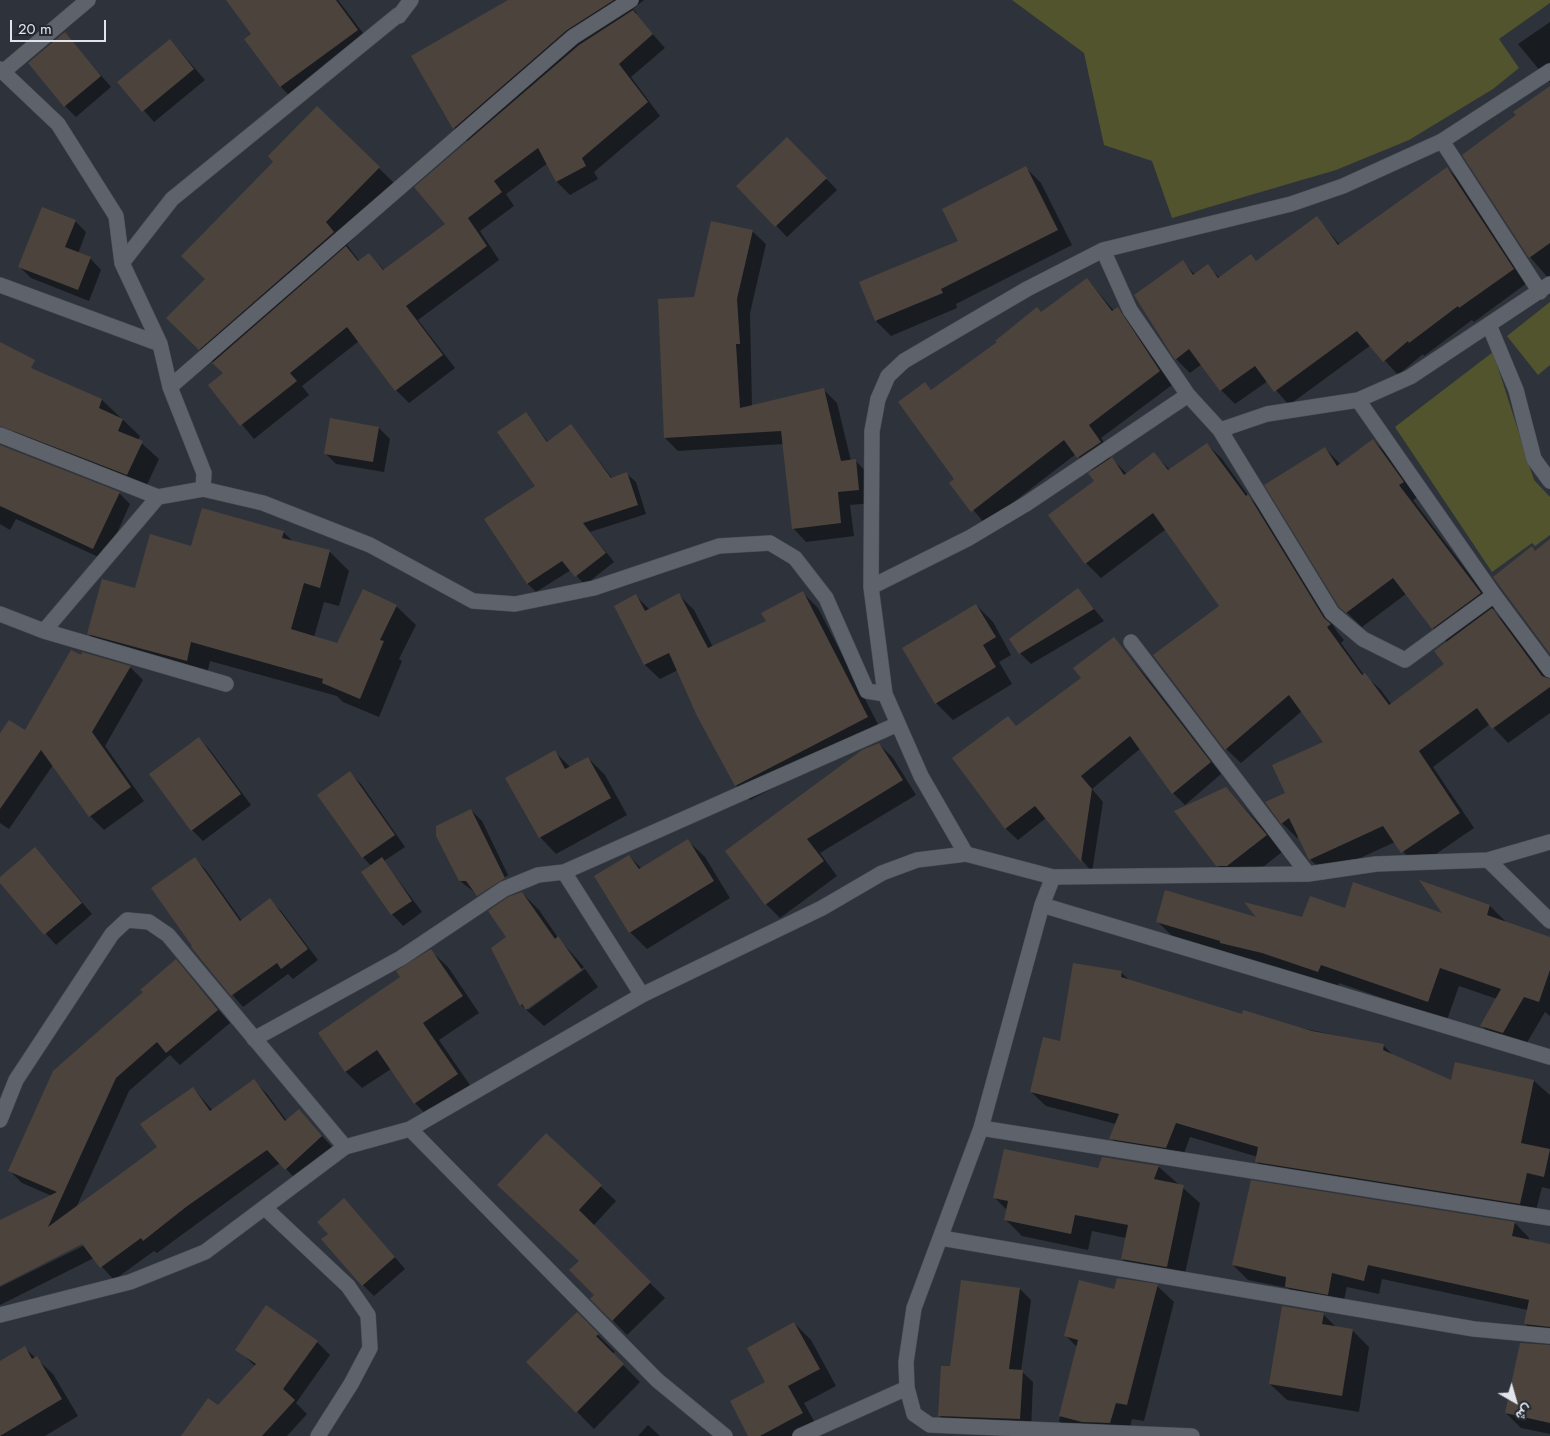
<!DOCTYPE html>
<meta charset="utf-8">
<style>
body{margin:0}
#map{position:relative;width:1550px;height:1436px;overflow:hidden;background:#2e333b;font-family:Jost,Vazirmatn,sans-serif}
canvas{display:block}
.north{position:absolute;left:1490px;top:1376px;width:50px;height:50px;-webkit-text-stroke:4px #242931;paint-order:stroke;rotate:142deg;font-size:14px;font-weight:700;line-height:20px;text-align:center;color:#e1e4ea}
.north::after{content:'';display:block;margin:auto;width:18px;height:22px;background:#e1e4ea;clip-path:polygon(50% 0,100% 100%,50% 72%,0 100%)}
.scale{position:absolute;left:10px;top:20px;width:96px;height:22px;box-sizing:border-box;border:2px solid #e1e4ea;border-top:0;padding-left:6px;font-size:15px;line-height:18px;white-space:nowrap;color:#e1e4ea;-webkit-text-stroke:4px #242931;paint-order:stroke}
</style>
<div id="map">
<canvas width="1550" height="1436"></canvas>
<div class="north">ش</div>
<div class="scale">20 m</div>
</div>
<script>
const g = document.querySelector('canvas').getContext('2d');
g.lineJoin = 'round';
function paint(path, color) { g.fillStyle = color; g.fill(path, 'evenodd'); }
const toPath = rows => new Path2D(rows.map(r => 'M' + r).join(''));
function stroke(path, color, width, dash) { g.strokeStyle = color; g.lineWidth = width; g.lineCap = dash ? 'butt' : 'round'; g.setLineDash(dash || []); g.stroke(path); }
const green = toPath([
 [1012,0,1550,0,1550,3,1499,39,1519,68,1493,89,1409,140,1336,170,1172,218,1152,161,1104,145,1084,53],
 [1550,302,1550,365,1538,375,1507,336],
 [1493,352,1534,480,1550,497,1550,535,1535,546,1532,543,1492,572,1395,427]
]);
const shadow = toPath([
 [227,0,338,0,372,45,295,101,281,87,246,39,252,34],
 [510,0,644,0,633,9,637,13,635,14,665,48,631,77,660,116,594,172,598,179,570,195,557,182,548,163,506,194,514,206,480,231,499,260,418,320,455,368,409,403,396,390,359,341,302,386,309,395,254,439,209,385,224,373,190,340,206,280,275,162,317,107,401,190,347,245,360,262,369,254,384,270,447,224,468,142,454,128],
 [1550,22,1550,83,1518,44],
 [65,34,111,87,76,117,65,106],
 [170,40,205,80,154,122,119,82],
 [1550,88,1550,280,1530,257,1517,116],
 [798,149,837,190,787,237,738,186],
 [1026,168,1041,183,1072,245,956,304,957,308,891,336,876,321,960,242],
 [1447,168,1461,182,1527,283,1474,322,1472,320,1424,356,1423,354,1398,375,1371,345,1289,405,1268,381,1235,404,1221,390,1202,364,1190,373,1176,359,1135,296,1183,262,1195,275,1207,266,1220,278,1251,256,1257,262,1317,218,1340,245],
 [75,221,86,232,78,254,90,258,101,270,89,301,31,278,20,267],
 [752,231,766,244,750,313,752,407,824,390,837,403,851,461,855,460,868,474,872,503,850,505,854,536,806,542,793,528,783,444,678,451,665,438,695,298],
 [1087,279,1114,311,1118,308,1131,321,1172,385,1101,438,1113,455,1110,457,1127,474,1154,454,1170,470,1207,444,1222,459,1250,498,1263,511,1338,633,1344,640,1341,643,1364,675,1380,689,1392,705,1446,664,1447,642,1433,628,1406,594,1362,627,1340,606,1325,448,1341,465,1373,440,1388,455,1418,497,1413,500,1495,608,1492,610,1507,624,1550,680,1550,713,1508,743,1490,724,1433,767,1474,828,1417,867,1395,842,1325,874,1310,859,1299,836,1297,838,1282,823,1287,794,1325,742,1302,711,1241,763,1226,749,1221,606,1166,529,1101,578,1086,563,1050,515,1096,481,1093,472,1076,454,985,524,951,483,955,480,925,384,932,391],
 [102,400,140,436,138,440,159,459,144,491,27,445,10,428],
 [526,413,548,442,571,425,612,478,627,474,636,482,646,514,590,532,614,562,585,585,571,570,536,592,528,584,486,519,536,487],
 [379,428,390,439,384,472,336,464,325,453],
 [0,446,119,493,130,504,105,560,16,519,10,530,0,524],
 [283,532,294,542,330,552,349,571,339,606,324,602,314,637,338,644,396,606,416,625,399,659,402,661,379,717,343,702,337,696,210,661,206,679,107,653,88,633,136,590,192,547],
 [1078,589,1104,621,1031,664,1020,653],
 [803,593,818,608,882,732,750,800,736,785,678,670,660,679,645,665,615,606,636,596,650,610,679,595,694,610,713,647,767,622],
 [976,605,993,622,1011,655,999,662,1012,684,953,720,936,703],
 [1114,639,1149,680,1221,774,1185,805,1173,793,1141,748,1092,789,1103,802,1092,872,1046,818,1018,840,1006,829,954,758,1008,718,1017,727,1082,678],
 [81,657,130,667,143,680,105,746,144,801,104,830,90,816,53,765,9,829,0,823,0,732,25,732],
 [199,738,210,750,251,805,203,841,192,830,151,774],
 [879,744,893,758,916,795,820,853,837,876,780,918,766,904,727,852],
 [555,752,571,768,588,758,605,775,627,815,556,854,540,837],
 [350,773,361,784,405,847,384,861,422,912,403,926,392,914,362,872,371,866,363,857],
 [1226,788,1264,829,1282,852,1244,882,1234,882,1217,865],
 [471,810,482,821,508,875,478,895,460,881],
 [688,841,705,857,730,898,647,949,630,932,629,856,642,869],
 [194,858,205,869,242,921,270,900,281,911,318,960,293,979,288,974,243,1007,192,948],
 [46,860,92,914,56,945,0,882,0,879],
 [522,893,539,910,559,939,584,967,528,1007,528,1010,585,969,598,987,544,1026,521,1005,508,937],
 [1490,906,1507,923,1550,946,1550,1016,1545,1012,1522,1051,1501,1045,1482,1026,1497,999,1459,986,1447,1020,1339,983,1337,990,1176,940,1157,921,1303,919,1345,909,1445,916],
 [431,951,448,967,479,1013,439,1040,474,1091,431,1120,415,1103,391,1069,362,1088,346,1072,319,1033,401,977],
 [176,961,230,1023,180,1065,170,1055,129,1091,76,1208,158,1147,193,1088,213,1111,254,1081,267,1094,287,1121,299,1111,335,1150,299,1182,280,1163,157,1253,154,1251,114,1280,94,1258,0,1305,0,1287,89,1243,87,1240,0,1286,0,1222,52,1196,22,1183,9,1170,144,992],
 [1121,972,1130,981,1243,1016,1383,1045,1395,1057,1452,1082,1534,1081,1550,1095,1550,1189,1542,1187,1534,1218,1271,1176,1256,1161,1258,1157,1190,1137,1181,1162,1125,1153,1111,1138,1116,1124,1046,1106,1031,1092,1061,1042],
 [546,1135,616,1201,593,1226,665,1298,627,1335,592,1299,596,1295],
 [1159,1167,1200,1203,1183,1283,1139,1276,1122,1259,1126,1238,1092,1231,1088,1250,1022,1236,1005,1219,1007,1210,995,1198,1099,1169],
 [1252,1182,1515,1223,1529,1238,1529,1241,1550,1245,1550,1340,1540,1338,1525,1324,1528,1310,1382,1279,1379,1294,1347,1287,1342,1308,1300,1301,1288,1288,1248,1280,1233,1265],
 [355,1211,405,1269,374,1296,363,1285,329,1234],
 [1157,1286,1174,1302,1144,1421,1132,1419,1128,1436,1074,1436,1059,1421,1078,1348,1066,1336,1115,1291],
 [1020,1289,1031,1300,1021,1371,1033,1382,1031,1430,950,1427,939,1415,951,1368],
 [577,1314,615,1352,612,1354,640,1382,594,1429,528,1362],
 [1323,1314,1337,1328,1352,1330,1369,1347,1359,1412,1287,1400,1270,1384],
 [794,1323,811,1340,836,1386,804,1403,819,1430,807,1436,750,1436,767,1383],
 [317,1342,330,1355,296,1403,307,1414,287,1436,185,1436,218,1407,255,1366,237,1349],
 [1550,1347,1550,1434,1521,1428,1506,1413],
 [25,1348,53,1374,78,1416,45,1436,0,1436,0,1362],
 [648,1425,660,1436,638,1436]
]);
const building = toPath([
 [226,0,336,0,358,30,280,87,244,39,251,34],
 [508,0,614,0,567,30,453,129,411,56],
 [633,10,653,34,619,64,648,102,582,158,586,166,556,182,538,148,494,181,502,192,468,218,487,246,406,306,443,355,395,391,347,327,290,373,297,381,240,426,208,385,223,373,212,363,346,246,358,261,369,253,383,270,445,224,414,187,579,45],
 [65,32,101,76,64,107,28,63],
 [170,39,194,69,142,112,117,82],
 [1550,86,1550,243,1529,258,1462,155,1516,115,1513,112],
 [317,106,380,167,326,222,334,232,199,350,166,318,205,279,181,256,273,162,268,156],
 [787,137,827,178,775,227,736,186],
 [1026,166,1058,230,941,289,943,293,875,321,859,282,958,241,942,209],
 [1447,167,1514,269,1459,308,1458,306,1409,343,1408,341,1383,362,1357,331,1274,392,1255,366,1220,391,1189,349,1175,360,1134,295,1183,260,1193,275,1208,264,1218,278,1251,254,1256,261,1317,216,1338,245],
 [42,207,76,220,65,247,91,257,78,290,18,267],
 [711,221,753,230,737,299,740,344,736,344,740,408,824,388,841,461,856,459,859,490,838,492,841,523,792,529,781,431,664,438,658,299,694,297],
 [1087,278,1112,311,1118,307,1160,371,1089,425,1101,442,1077,458,1064,440,971,512,949,483,954,479,898,402,925,382,931,390,997,342,995,341,1037,307,1041,312],
 [0,342,35,360,31,368,102,399,99,408,123,419,118,431,143,441,127,475,0,426],
 [526,412,547,442,571,424,611,478,627,472,638,505,583,523,606,553,575,577,562,561,527,584,484,519,535,486,497,432],
 [330,418,379,427,373,462,324,454],
 [1373,439,1404,482,1399,485,1481,593,1432,629,1393,578,1346,613,1339,607,1264,485,1325,447,1337,466],
 [1207,443,1246,496,1248,494,1324,618,1331,624,1327,627,1362,675,1365,673,1389,705,1444,664,1434,651,1492,608,1542,676,1550,679,1550,687,1492,729,1477,708,1419,751,1460,813,1401,853,1383,826,1309,860,1289,818,1281,824,1265,802,1285,793,1272,765,1323,742,1289,695,1225,750,1153,655,1219,606,1153,513,1085,564,1048,515,1094,481,1088,473,1112,457,1124,475,1154,452,1168,470],
 [0,445,120,492,93,549,0,506],
 [202,508,284,531,282,538,330,550,320,588,304,583,291,629,337,643,363,589,397,605,380,640,384,641,360,699,322,683,323,679,191,642,187,661,87,634,102,579,135,588,150,534,191,546],
 [1550,539,1550,654,1493,577,1532,546,1535,551],
 [1078,588,1094,609,1019,654,1009,639],
 [803,591,868,717,735,786,697,716,669,653,644,665,614,606,636,594,645,611,679,593,708,648,766,621,761,613],
 [976,604,996,637,983,645,996,667,935,704,902,648],
 [1114,637,1211,762,1172,794,1130,736,1081,776,1092,789,1081,862,1035,806,1005,829,952,758,1008,716,1016,726,1081,678,1073,668],
 [71,650,81,655,82,652,131,666,92,732,131,787,89,817,41,750,0,809,0,733,9,720,25,730],
 [199,737,241,794,191,831,149,774],
 [879,743,903,780,807,839,824,861,765,905,725,851,862,750],
 [555,750,565,769,588,757,611,798,539,838,505,778],
 [350,771,395,835,362,858,317,795],
 [1226,787,1267,835,1227,866,1216,866,1174,811],
 [471,809,505,878,477,896,466,881,459,881,436,836,436,826],
 [688,839,714,881,629,933,594,876,629,855,639,869],
 [35,847,82,903,44,935,0,883,0,877],
 [195,857,240,921,270,898,308,949,281,969,277,963,231,996,191,947,192,946,151,888],
 [382,857,412,901,391,915,361,872],
 [1419,880,1490,905,1487,915,1550,937,1550,970,1539,1002,1524,997,1503,1033,1480,1026,1501,989,1440,968,1428,1002,1321,965,1318,972,1262,953,1220,943,1220,941,1156,922,1165,890,1256,917,1244,902,1302,917,1310,896,1345,908,1353,882,1442,913],
 [522,892,555,939,558,936,582,970,526,1010,522,1004,520,1006,491,948,506,937,488,911,508,897],
 [431,949,463,996,423,1023,458,1074,414,1104,377,1050,345,1072,318,1033,400,977,396,971],
 [176,959,218,1010,166,1053,157,1042,116,1078,48,1227,157,1147,140,1124,193,1087,210,1111,254,1079,285,1121,299,1109,322,1136,285,1170,267,1150,186,1207,143,1241,141,1238,100,1268,82,1244,0,1286,0,1220,57,1192,8,1171,53,1071,143,992,140,990],
 [1073,963,1122,971,1121,977,1242,1014,1243,1010,1312,1031,1384,1044,1383,1050,1451,1080,1455,1062,1534,1080,1521,1143,1550,1149,1544,1177,1527,1173,1520,1204,1255,1162,1258,1147,1176,1123,1166,1148,1109,1139,1119,1114,1030,1092,1043,1037,1060,1041],
 [546,1133,602,1185,579,1210,651,1282,612,1321,590,1299,594,1295,569,1270,579,1261,497,1185],
 [1004,1149,1098,1168,1102,1157,1159,1166,1154,1179,1184,1185,1167,1267,1121,1259,1128,1225,1075,1215,1071,1234,1004,1220,1008,1201,993,1198],
 [1251,1180,1515,1222,1512,1236,1550,1244,1550,1327,1524,1324,1529,1300,1368,1265,1364,1281,1332,1273,1328,1295,1285,1287,1286,1277,1232,1265],
 [344,1198,395,1257,362,1286,321,1239,328,1234,317,1222],
 [1117,1278,1158,1284,1127,1405,1116,1403,1110,1423,1082,1422,1059,1416,1078,1340,1064,1336,1079,1280,1114,1289],
 [961,1280,1020,1288,1009,1369,1023,1370,1020,1419,938,1416,941,1366,950,1366],
 [266,1305,318,1341,283,1389,295,1400,262,1436,181,1436,208,1398,218,1405,256,1364,235,1350],
 [1282,1306,1324,1313,1322,1324,1353,1329,1342,1396,1269,1384],
 [577,1312,599,1334,596,1336,624,1364,576,1413,526,1362],
 [794,1322,820,1369,788,1386,803,1413,760,1436,748,1436,730,1401,765,1382,747,1348],
 [1520,1343,1550,1345,1550,1423,1505,1413],
 [25,1346,32,1359,37,1356,62,1399,0,1436,0,1361]
]);
const street = toPath([
 [0,69,58,124,116,216,122,263,160,344,170,387,204,473,203,489,263,503,370,545,473,601,515,604,594,588,719,546,770,543,795,558,826,598,867,691,885,694],
 [4,71,88,0],
 [1442,141,1540,292],
 [1103,250,1130,310,1188,395,1220,430,1332,613,1363,639,1405,660,1494,595],
 [122,263,172,199,398,15,399,16,411,0],
 [0,285,160,344],
 [1489,325,1516,390,1534,459,1550,481],
 [170,387,573,37,631,0],
 [1358,400,1494,595,1550,670],
 [1220,430,1267,414,1358,400,1410,377,1550,284],
 [0,435,158,497],
 [871,587,969,538,1026,504,1188,395],
 [0,614,44,631,226,684],
 [44,631,158,497,203,489],
 [1131,642,1308,874],
 [966,854,921,776,885,694,871,587,872,431,878,399,888,376,904,361,1027,289,1103,250,1291,204,1343,186,1442,141,1550,71],
 [1488,860,1550,842],
 [564,872,898,724],
 [1053,877,1042,905,981,1128,914,1308,906,1362,907,1388,914,1414,930,1425,1192,1436],
 [1042,905,1550,1057],
 [254,1039,401,958,504,889,538,875,564,872,642,995],
 [0,1120,16,1080,112,934,127,920,149,922,168,935,345,1147],
 [981,1128,1550,1218],
 [410,1129,657,1380,725,1436],
 [265,1208,348,1286,368,1315,370,1348,351,1384,318,1436],
 [941,1238,1474,1329,1550,1336],
 [0,1315,130,1282,205,1252,345,1147,410,1129,642,995,822,908,882,873,917,860,966,854,1053,877,1308,874,1376,864,1488,860,1550,921],
 [800,1436,907,1388]
]);
paint(green, '#52542e');
paint(shadow, '#0007');
paint(building, '#4d433d');
stroke(street, '#4b4f56', 16);
stroke(street, '#5d626b', 15);
</script>
